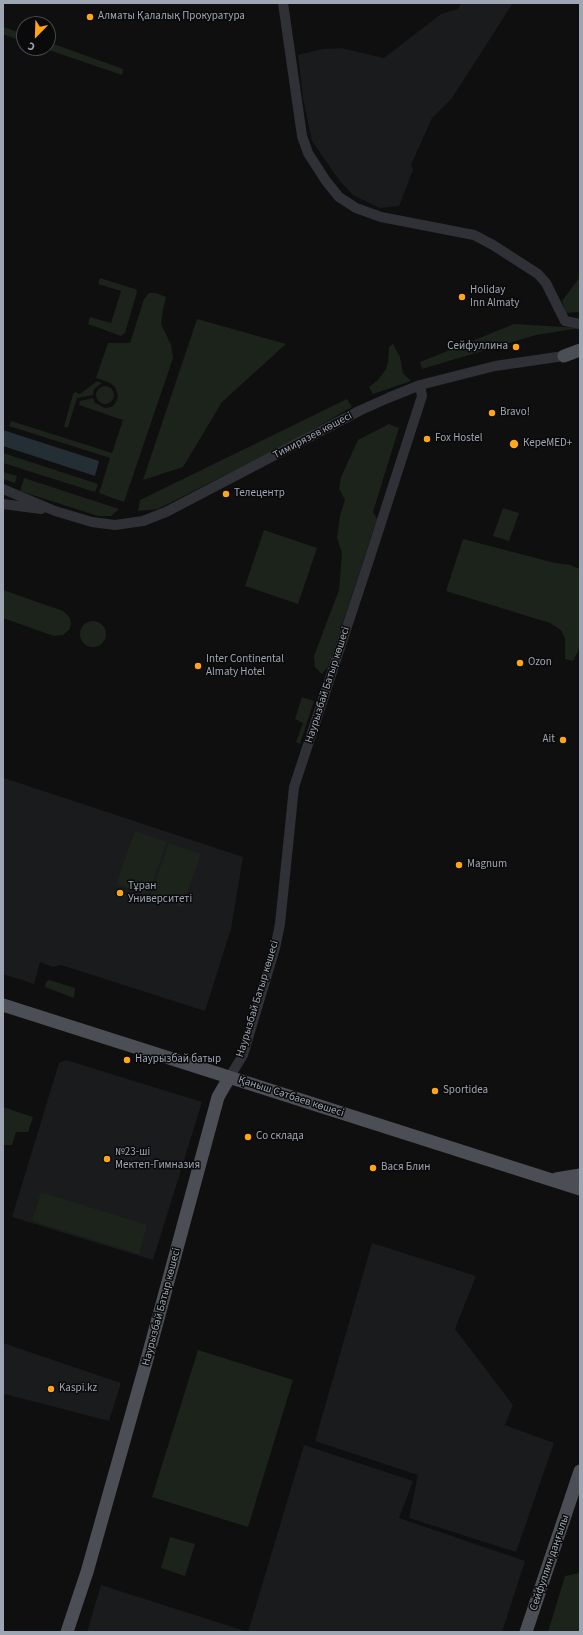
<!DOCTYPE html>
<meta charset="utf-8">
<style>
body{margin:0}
#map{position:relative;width:583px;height:1635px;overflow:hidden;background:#0f0f10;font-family:"Source Sans 3",sans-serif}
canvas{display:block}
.frame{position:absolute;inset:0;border:4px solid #9ea6b3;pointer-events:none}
.north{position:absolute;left:16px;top:16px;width:40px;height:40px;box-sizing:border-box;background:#0a0a0b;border:1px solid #45484e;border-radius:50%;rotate:203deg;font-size:11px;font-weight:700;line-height:16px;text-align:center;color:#9ea6b3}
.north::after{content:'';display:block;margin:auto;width:14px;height:18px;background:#ffa518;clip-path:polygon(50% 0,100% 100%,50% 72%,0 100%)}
</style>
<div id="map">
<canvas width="583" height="1635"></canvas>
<div class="frame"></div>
<div class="north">С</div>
</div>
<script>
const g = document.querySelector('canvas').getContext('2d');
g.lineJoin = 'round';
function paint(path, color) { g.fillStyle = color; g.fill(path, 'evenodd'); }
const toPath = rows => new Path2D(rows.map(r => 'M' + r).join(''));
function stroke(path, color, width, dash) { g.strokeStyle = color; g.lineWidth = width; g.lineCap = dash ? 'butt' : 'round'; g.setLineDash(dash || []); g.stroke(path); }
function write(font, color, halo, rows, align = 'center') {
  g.font = font + ' "Source Sans 3",sans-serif'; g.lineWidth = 3; g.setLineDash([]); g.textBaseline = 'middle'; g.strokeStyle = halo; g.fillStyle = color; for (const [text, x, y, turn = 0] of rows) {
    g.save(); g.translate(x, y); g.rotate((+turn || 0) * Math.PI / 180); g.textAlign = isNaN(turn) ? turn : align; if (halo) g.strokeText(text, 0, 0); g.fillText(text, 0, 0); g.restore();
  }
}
const built = toPath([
 [461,3,513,3,452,98,432,118,411,165,413,170,399,206,380,208,353,195,339,180,312,141,303,98,298,55,322,49,341,48,384,58,441,14,458,9],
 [4,778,243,857,231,929,205,1011,61,965,53,967,40,962,34,984,3,974,3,782],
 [66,1060,202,1102,153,1260,12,1217,59,1063],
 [372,1243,476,1276,455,1329,513,1405,505,1425,554,1443,516,1552,409,1518,418,1475,315,1441],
 [3,1343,121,1383,109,1421,5,1394,3,1400],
 [304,1445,413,1481,399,1518,525,1561,502,1632,87,1632,101,1585,248,1632]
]);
const green = toPath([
 [3,27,24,34,24,42,3,34],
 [48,42,123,69,122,75,43,48,48,48],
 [580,277,580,312,566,313,562,301],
 [100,278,135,289,137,292,125,333,121,336,88,324,90,317,111,323,121,291,98,284],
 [149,293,156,293,166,297,163,309,161,324,171,345,173,358,124,502,99,493,110,458,9,426,11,421,112,453,123,420,79,405,80,401,93,398,95,403,105,408,112,407,116,402,118,396,115,387,110,383,96,378,108,343,130,343,144,299],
 [197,319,286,344,222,402,183,467,143,480],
 [514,324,580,328,536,335,422,369,420,362],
 [393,344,400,357,403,373,411,381,373,394,369,387,378,380,386,369,388,363,389,347],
 [97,381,102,383,94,389,93,395,77,398,68,427,64,427,73,394,75,392,80,394],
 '96 395a9 9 0 1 1 18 0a9 9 0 1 1-18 0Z',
 [347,399,352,407,287,444,158,509,138,511,140,500],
 [389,424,399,428,373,512,377,519,328,667,322,674,315,667,314,656,339,590,342,553,337,538,340,516,345,500,339,488,341,477,358,440],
 [3,453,98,484,95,492,3,463],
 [3,472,17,476,15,483,3,479],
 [24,478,119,509,111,516,98,516,20,491],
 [503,508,519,513,509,541,493,536],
 [264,530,317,548,298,604,245,586],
 [463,539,555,563,570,565,580,569,580,642,578,651,573,661,565,659,565,639,561,630,550,623,446,591],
 [3,590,63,611,70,618,71,624,69,630,63,635,54,636,3,618],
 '80 634a13 13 0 1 1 26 0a13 13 0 1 1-26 0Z',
 [302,697,314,701,300,744,296,742,303,723,295,719],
 [135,831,167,842,148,895,116,884],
 [169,843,201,854,182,907,150,896],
 [49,980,75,988,74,998,45,987,46,982],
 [3,1107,33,1117,28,1132,16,1132,12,1145,3,1145],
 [41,1192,147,1225,139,1254,32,1221],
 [198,1350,293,1380,248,1527,152,1497],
 [170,1537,195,1544,185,1576,161,1568],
 [580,1573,580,1632,548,1632,565,1576]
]);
const water = toPath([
 [3,430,99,461,95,476,3,446]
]);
const minor = toPath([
 [283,3,302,136,308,153,326,181,339,197,356,208,381,217,474,235,493,245,538,274,546,283,565,321,580,324],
 [3,489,55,511,92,522,115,525,143,521,166,512,361,410,388,398,420,385,495,366,571,355],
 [3,504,41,509],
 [229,1078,243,1055,275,948,280,924,294,787,370,557,422,396,420,385]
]);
const major = toPath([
 [564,356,580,350],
 [3,1005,580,1189],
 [556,1179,580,1175],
 [67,1632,87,1572,146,1363,218,1097,229,1078],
 [526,1632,580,1471]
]);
const markers = [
 [90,17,4,"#ffa518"],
 [462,297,4,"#ffa518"],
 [516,347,4,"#ffa518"],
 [492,413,4,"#ffa518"],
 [427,439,4,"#ffa518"],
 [514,444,5,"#ffa518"],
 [226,494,4,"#ffa518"],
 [520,663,4,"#ffa518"],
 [198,666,4,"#ffa518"],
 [563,740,4,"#ffa518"],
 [459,865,4,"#ffa518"],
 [120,893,4,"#ffa518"],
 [127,1060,4,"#ffa518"],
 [435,1091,4,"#ffa518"],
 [248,1137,4,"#ffa518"],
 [107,1159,4,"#ffa518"],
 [373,1168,4,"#ffa518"],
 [51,1389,4,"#ffa518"]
];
const poiNames = [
 ["Алматы Қалалық Прокуратура",98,17],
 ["Holiday",470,291],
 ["Inn Almaty",470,304],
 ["Сейфуллина",508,347,"right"],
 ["Bravo!",500,413],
 ["Fox Hostel",435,439],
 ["КереMED+",523,444],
 ["Телецентр",234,494],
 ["Inter Continental",206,660],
 ["Almaty Hotel",206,673],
 ["Ozon",528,663],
 ["Ait",555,740,"right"],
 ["Magnum",467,865],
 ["Тұран",128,887],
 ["Университеті",128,900],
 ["Наурызбай батыр",135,1060],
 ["Sportidea",443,1091],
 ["Со склада",256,1137],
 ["№23-ші",115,1153],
 ["Мектеп-Гимназия",115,1166],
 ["Вася Блин",381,1168],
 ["Kaspi.kz",59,1389]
];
const streetNames = [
 ["Тимирязев көшесі",313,436,-28],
 ["Наурызбай Батыр көшесі",328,685,-72],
 ["Наурызбай Батыр көшесі",258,999,-73],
 ["Қаныш Сәтбаев көшесі",291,1097,18],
 ["Наурызбай Батыр көшесі",162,1307,-75],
 ["Сейфуллин даңғылы",550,1563,-71]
];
paint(built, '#1a1b1d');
paint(green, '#1b231b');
paint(water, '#242e35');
stroke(minor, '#2f3136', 10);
stroke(major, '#4b4e55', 13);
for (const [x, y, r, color] of markers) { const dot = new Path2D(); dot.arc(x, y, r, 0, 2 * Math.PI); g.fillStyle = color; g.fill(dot); stroke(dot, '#0a0a0b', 1.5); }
write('11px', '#9ea6b3', '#0a0a0b', poiNames, 'left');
write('11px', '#9ea6b3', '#0a0a0b', streetNames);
</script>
